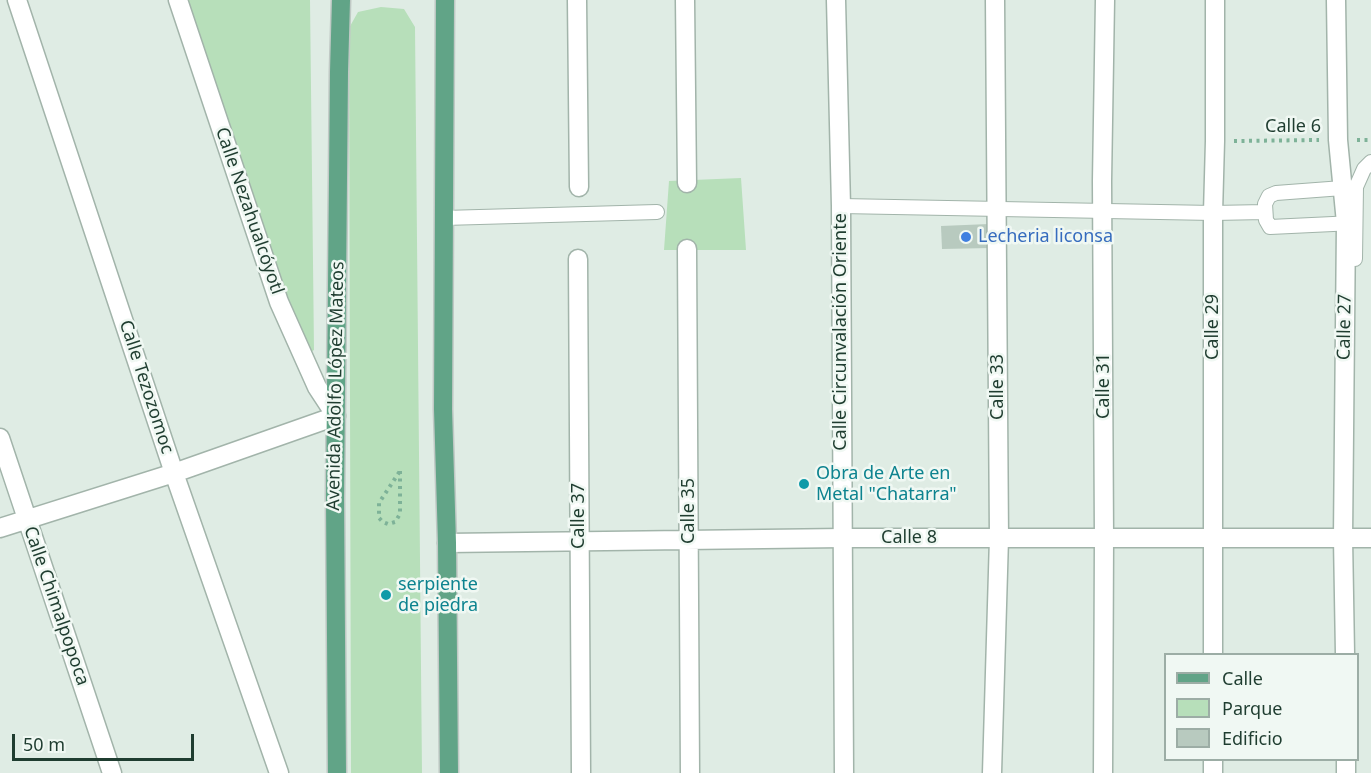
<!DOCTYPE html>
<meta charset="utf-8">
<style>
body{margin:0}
#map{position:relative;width:1371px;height:773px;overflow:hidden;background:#dfece4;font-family:"Noto Sans",sans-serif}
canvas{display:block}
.legend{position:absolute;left:1164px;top:653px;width:195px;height:108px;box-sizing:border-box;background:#f0f8f3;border:2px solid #9cada5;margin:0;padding:8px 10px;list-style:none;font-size:18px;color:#1f3d30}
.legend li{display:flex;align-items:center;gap:12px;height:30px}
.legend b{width:30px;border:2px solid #9cada5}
.scale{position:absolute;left:12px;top:734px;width:182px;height:27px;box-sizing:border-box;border:3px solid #1f3d30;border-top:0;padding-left:8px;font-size:18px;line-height:21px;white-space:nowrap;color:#1f3d30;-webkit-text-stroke:4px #f0f8f3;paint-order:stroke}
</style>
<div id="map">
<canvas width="1371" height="773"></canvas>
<ul class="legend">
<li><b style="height:8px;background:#61a487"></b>Calle</li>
<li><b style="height:16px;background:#b7dfba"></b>Parque</li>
<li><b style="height:16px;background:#b8cabf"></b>Edificio</li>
</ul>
<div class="scale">50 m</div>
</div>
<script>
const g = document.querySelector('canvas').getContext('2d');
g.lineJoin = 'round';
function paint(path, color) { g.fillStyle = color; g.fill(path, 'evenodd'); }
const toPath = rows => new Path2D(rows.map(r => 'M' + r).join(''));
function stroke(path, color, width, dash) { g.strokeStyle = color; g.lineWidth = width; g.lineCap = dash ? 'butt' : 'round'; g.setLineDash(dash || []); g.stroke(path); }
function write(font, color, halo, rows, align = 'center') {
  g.font = font + ' "Noto Sans",sans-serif'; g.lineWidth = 5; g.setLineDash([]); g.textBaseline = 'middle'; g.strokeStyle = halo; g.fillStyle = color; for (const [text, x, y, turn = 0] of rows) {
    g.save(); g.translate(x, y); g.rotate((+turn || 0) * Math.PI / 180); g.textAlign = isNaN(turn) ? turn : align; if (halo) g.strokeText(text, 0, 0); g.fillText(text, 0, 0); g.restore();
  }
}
const green = toPath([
 [186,0,310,0,314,350,301,358],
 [381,7,404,9,415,27,422,773,351,773,349,28,358,12],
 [741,178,746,250,664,250,669,181]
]);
const building = toPath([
 [989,224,990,248,942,249,941,226]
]);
const path = toPath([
 [1357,140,1371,140],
 [1234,141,1319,140],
 [400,471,400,514,395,522,388,524,383,522,379,518,379,503,400,471]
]);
const service = toPath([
 [841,206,1213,213,1265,212],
 [444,218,657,212],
 [1354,223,1270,227,1266,220,1265,204,1269,196,1276,193,1356,187],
 [1355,259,1356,187,1364,169,1371,162]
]);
const pedestrian = toPath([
 [1336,0,1338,140,1346,223,1343,538,1345,654],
 [1213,654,1213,213,1215,141,1215,0],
 [1346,760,1346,773],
 [992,773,999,538,995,0],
 [1103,773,1104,538,1102,181,1105,0],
 [1213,773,1213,760]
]);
const minor = toPath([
 [17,0,174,473,279,773],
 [577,0,579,187],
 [685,0,687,183],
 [687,249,690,773],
 [578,259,581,773],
 [0,438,112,773],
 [0,528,174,473,336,416,317,387,279,302,178,0],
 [447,543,843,538,1371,538]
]);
const tertiary = toPath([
 [836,0,841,206,844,773]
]);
const primary = toPath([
 [445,0,443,409,447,543,449,773],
 [337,773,335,498,339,72,341,0]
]);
const markers = [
 [966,237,6,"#3f7fe0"],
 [804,484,6,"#0f9aa8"],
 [386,595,6,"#0f9aa8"]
];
const streetNames = [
 ["Calle 6",1293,127],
 ["Calle Nezahualcóyotl",249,211,71],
 ["Calle 29",1213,327,-90],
 ["Calle 27",1345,327,-89],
 ["Calle Circunvalación Oriente",841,332,-90],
 ["Avenida Adolfo López Mateos",336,386,-89],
 ["Calle 31",1104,386,-90],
 ["Calle Tezozomoc",146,387,72],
 ["Calle 33",998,387,-90],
 ["Calle 35",689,511,-90],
 ["Calle 37",579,516,-90],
 ["Calle 8",909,538],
 ["Calle Chimalpopoca",56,606,71]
];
const shopNames = [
 ["Lecheria liconsa",978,237]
];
const cultureNames = [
 ["Obra de Arte en",816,474],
 ["Metal \"Chatarra\"",816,495],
 ["serpiente",398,585],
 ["de piedra",398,606]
];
paint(green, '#b7dfba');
paint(building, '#b8cabf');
stroke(service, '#a2b4aa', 16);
stroke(pedestrian, '#a2b4aa', 21);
stroke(minor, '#a2b4aa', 21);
stroke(tertiary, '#a2b4aa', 21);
stroke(primary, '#c0c9c5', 21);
stroke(path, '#7eb298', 4, [3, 4.5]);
stroke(service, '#fff', 14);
stroke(pedestrian, '#fff', 18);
stroke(minor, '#fff', 18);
stroke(tertiary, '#fff', 18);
stroke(primary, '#61a487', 18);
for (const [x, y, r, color] of markers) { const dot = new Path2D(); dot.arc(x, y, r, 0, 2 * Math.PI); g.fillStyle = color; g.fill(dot); stroke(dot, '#f0f8f3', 2); }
write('18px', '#1f3d30', '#f0f8f3', streetNames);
write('18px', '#366cbe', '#f0f8f3', shopNames, 'left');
write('18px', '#0d838f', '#f0f8f3', cultureNames, 'left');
</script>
